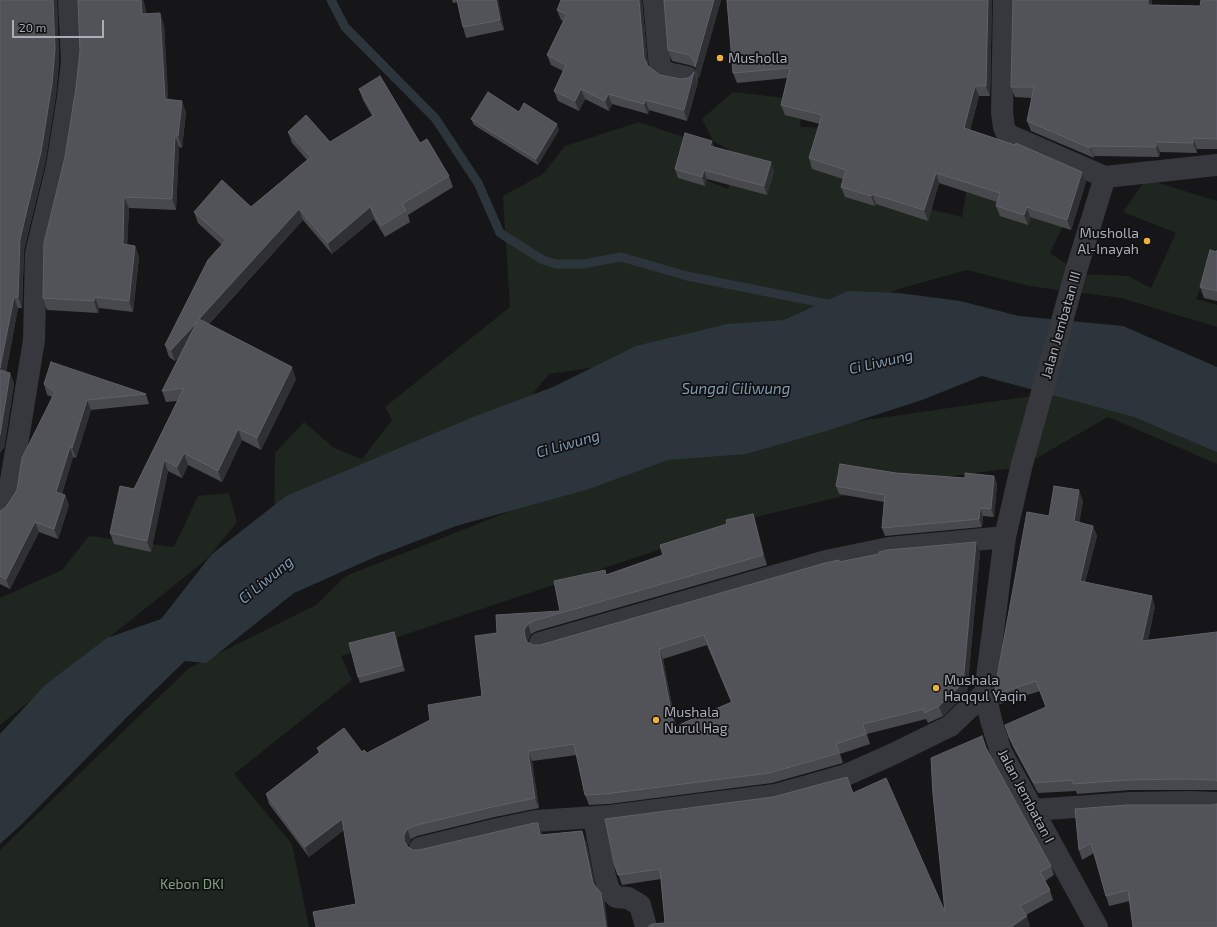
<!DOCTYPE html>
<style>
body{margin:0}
#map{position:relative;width:1217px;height:927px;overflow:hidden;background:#161618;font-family:"Exo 2",sans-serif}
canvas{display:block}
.scale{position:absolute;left:12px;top:20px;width:92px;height:18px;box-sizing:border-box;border:2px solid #a8adb8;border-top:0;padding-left:5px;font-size:12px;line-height:14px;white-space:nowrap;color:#a8adb8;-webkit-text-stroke:3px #111113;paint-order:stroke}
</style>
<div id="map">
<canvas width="1217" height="927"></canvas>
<div class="scale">20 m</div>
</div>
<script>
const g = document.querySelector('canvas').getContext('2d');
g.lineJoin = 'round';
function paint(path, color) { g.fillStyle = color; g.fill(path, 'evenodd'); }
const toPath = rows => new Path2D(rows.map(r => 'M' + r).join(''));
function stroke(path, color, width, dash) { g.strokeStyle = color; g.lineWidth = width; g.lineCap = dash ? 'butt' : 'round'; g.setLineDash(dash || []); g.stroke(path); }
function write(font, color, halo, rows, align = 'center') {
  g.font = font + ' "Exo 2",sans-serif'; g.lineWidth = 3.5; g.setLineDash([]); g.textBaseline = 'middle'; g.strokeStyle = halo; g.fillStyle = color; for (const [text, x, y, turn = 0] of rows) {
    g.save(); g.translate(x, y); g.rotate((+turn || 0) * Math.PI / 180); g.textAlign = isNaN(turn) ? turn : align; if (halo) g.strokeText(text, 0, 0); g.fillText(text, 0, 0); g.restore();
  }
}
const green = toPath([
 [733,92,803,100,800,127,834,128,913,205,962,217,967,187,1064,224,1050,253,1082,274,1128,276,1151,288,1176,233,1123,212,1146,179,1217,201,1217,249,1196,299,1217,305,1217,327,1121,298,1029,286,967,270,895,290,819,339,700,352,549,374,506,427,274,529,275,453,304,422,334,448,362,459,392,420,385,407,510,307,503,196,543,174,565,146,639,122,692,140,688,173,728,189,739,155,713,141,702,119],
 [1052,393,1217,428,1217,464,1108,417,1021,467,898,483,760,516,341,656,352,680,234,774,292,844,309,927,0,927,0,850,189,668,316,605,346,576,637,461,804,429],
 [229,493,237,522,207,559,0,725,0,598,62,570,89,536,174,547,198,496]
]);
const water = toPath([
 [848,291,899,293,960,301,1019,316,1123,326,1217,367,1217,452,1134,417,982,376,922,400,823,432,746,454,668,460,589,489,456,526,375,557,294,593,206,663,185,661,126,718,23,823,0,844,0,734,45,685,107,638,161,619,212,554,286,496,473,417,553,387,636,346,727,324,784,320]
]);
const stream = toPath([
 [331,0,345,27,435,118,478,183,500,233,543,260,556,264,583,264,621,257,687,276,833,305]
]);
const street = toPath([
 [654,0,660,67,667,73,687,77],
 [1004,0,1002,113,1004,127,1006,132,1011,136,1105,177,1217,165],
 [0,509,8,498,19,433,34,340,36,253,57,166,68,97,72,61,69,0],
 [540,643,826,561,889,548,1005,537],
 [1033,810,1130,803,1191,802,1217,803],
 [594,818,605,876,609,890,616,897,628,898,640,905,646,927],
 [420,848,498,829,536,821,610,816,775,795,846,775,893,754,950,726,985,693],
 [1097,927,1001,752,991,720,985,693,1005,537,1022,464,1076,271,1105,177]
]);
const wall = toPath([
 [0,0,57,0,59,61,56,95,45,164,24,250,22,308,18,308,6,372,10,373,14,384,4,448],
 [78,0,143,0,145,6,146,14,164,24,168,100,186,112,182,148,179,147,176,210,129,208,127,245,135,246,139,257,133,312,99,308,98,313,47,310,43,298,76,88,80,51],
 [452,0,498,0,504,30,466,38,463,27,458,2,453,3],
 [664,0,721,0,699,78,695,67,689,65,672,61,668,50],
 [727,0,992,0,990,96,979,96,970,130,1082,172,1086,182,1071,230,1030,217,1028,225,1000,216,996,206,997,202,939,183,928,221,876,204,875,206,845,197,841,187,843,179,812,169,809,158,820,124,785,115,781,105,787,78,737,83,733,73],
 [1152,0,1152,5,1200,6,1217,0,1217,149,1197,149,1197,153,1160,152,1159,157,1094,156,1094,158,1031,131,1027,121,1032,98,1015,97,1011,87],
 [642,1,648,66,660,75,681,79,688,78,692,75,694,72,698,82,687,121,649,110,648,114,612,104,609,111,585,99,579,111,558,101,554,91,563,71,551,65,547,55,563,21,561,20,557,10],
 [359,89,420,143,449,176,453,187,408,215,410,222,385,237,374,219,332,254,303,220,209,324,296,379,261,450,242,440,222,482,188,465,182,478,168,471,151,552,114,544,110,533,134,489,177,401,166,402,162,391,179,357,175,361,169,357,165,345,222,245,198,223,194,212,251,207,307,160,292,143,288,132,330,142,372,116,363,100],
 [471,119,559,130,538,165,474,125],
 [714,147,774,171,767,195,707,179,705,186,678,178,675,169],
 [1217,250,1217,301,1204,298,1200,287],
 [44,384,146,394,149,404,91,410,76,458,73,457,62,494,65,495,69,505,58,539,39,532,10,589,0,584,0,511,2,510,6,507,17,490,52,397,47,395],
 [896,473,965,478,994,476,997,484,994,517,983,516,982,527,885,536,882,528,884,502,839,494,836,486],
 [1083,501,1079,523,1093,526,1097,536,1085,582,1155,606,1148,640,1217,632,1217,790,1130,790,1077,794,1076,791,1038,793,1013,747,1009,737,1046,707,1040,691,1000,704,997,694,1049,516],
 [753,514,756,524,767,565,537,631,531,634,528,640,528,642,533,645,540,645,839,562,980,552,967,693,943,716,928,723,926,719,867,734,870,744,840,754,843,763,772,783,609,804,589,805,585,795,577,755,532,761,539,808,495,817,417,836,411,839,408,845,408,847,413,850,419,850,542,833,542,835,586,841,595,886,605,903,356,904,344,830,309,857,269,804,266,794,319,753,317,748,362,752,367,753,482,696,497,633,560,611,606,575,663,555,727,524],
 [707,645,731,702,676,726,663,659],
 [396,637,405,671,360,683,358,677],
 [987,749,1051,866,1054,875,1045,881,1050,890,1053,900,1026,915,1030,926,665,923,661,879,622,885,614,863,853,793,945,912],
 [1213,805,1130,901,1109,906,1106,896,1094,853,1082,860,1079,850,1075,809]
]);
const shadedWall = toPath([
 [53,0,57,0,59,61,56,95,45,164,24,250,22,308,18,297,20,239],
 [141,0,143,0,145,6,146,25,142,14],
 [496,0,498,0,504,30,500,20],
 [639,0,642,0,648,68,644,58],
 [714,0,721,0,699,78,695,67],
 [988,0,992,0,990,96,986,86],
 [1148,0,1152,0,1152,15,1148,5],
 [160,13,164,24,169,110,165,99],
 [694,72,698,82,687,121,684,110],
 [975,86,979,96,968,138,964,128],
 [581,89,585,99,579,111,575,101],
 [608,94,612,104,609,111,605,101],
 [645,100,649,110,648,114,644,104],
 [182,101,186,112,182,148,178,136],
 [557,124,559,130,538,165,536,159],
 [175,136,179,147,176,210,172,199],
 [1193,138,1197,149,1197,153,1193,143],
 [712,141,715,150,710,146],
 [1156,142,1160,152,1159,157,1156,147],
 [1090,146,1094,156,1094,158,1090,148],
 [771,162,774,171,767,195,764,186],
 [704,170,707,179,705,186,702,177],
 [1082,172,1086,182,1071,230,1067,220],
 [936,173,939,183,928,221,924,210],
 [872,194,876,204,875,206,871,196],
 [124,197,129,208,127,255,123,244],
 [370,207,374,219,332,254,328,243],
 [1027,207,1030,217,1028,225,1024,215],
 [299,209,303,220,203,330,199,319],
 [135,246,139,257,133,312,129,301],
 [14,297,18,308,4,381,0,371,0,368],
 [95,297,99,308,98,313,94,301],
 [197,322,201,333,175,361,171,350],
 [292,367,296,379,261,450,257,438],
 [10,373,14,384,4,448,0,453,0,435],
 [87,400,91,410,76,458,72,448],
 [238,429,242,440,222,482,218,471],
 [70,447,73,457,59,502,56,492],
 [184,453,188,465,182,478,177,467],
 [164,460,168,471,151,552,147,541],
 [994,476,997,484,994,517,991,509],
 [1079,490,1083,501,1078,531,1074,521],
 [65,495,69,505,58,539,54,529],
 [980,508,983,516,982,527,979,519],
 [753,514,756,524,767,565,763,555],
 [35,522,39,532,10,589,6,579],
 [1093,526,1097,536,1083,591,1080,581],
 [976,542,980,552,967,693,943,716,939,706],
 [1152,596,1155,606,1146,651,1142,641],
 [528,624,531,634,528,640,528,647,525,637,524,630],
 [394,632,396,637,405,671,402,665],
 [659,649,663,659,678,737,674,727],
 [528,751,532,761,539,808,535,798],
 [342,819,345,829,309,857,305,847],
 [538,823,542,833,544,845,540,835],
 [407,829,411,839,408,845,408,851,404,841,404,835],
 [582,831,586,841,597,893,593,883],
 [601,893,605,903,608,927,606,927],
 [1027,916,1030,926,1029,927,1011,927]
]);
const building = toPath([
 [0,0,53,0,55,49,52,84,41,152,20,239,18,297,14,297,0,368,0,0],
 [78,0,141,0,142,14,160,13,165,99,182,101,178,136,175,136,172,199,124,197,123,244,135,246,129,301,95,297,94,301,43,298,44,243,65,157,76,88,80,51,78,0],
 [457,0,496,0,500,20,463,27,457,0],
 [561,0,639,0,644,58,648,66,660,75,681,79,688,78,692,75,694,72,684,110,645,100,644,104,608,94,605,101,581,89,575,101,554,91,566,65,547,55,567,14,557,10,561,0],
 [664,0,714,0,695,67,695,62,691,57,686,54,668,50,664,0],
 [727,0,988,0,986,86,975,86,964,128,1015,145,1016,143,1018,144,1082,172,1067,220,1027,207,1024,215,996,206,1000,193,936,173,924,210,872,194,871,196,841,187,846,170,809,158,822,115,781,105,790,68,733,73,727,0],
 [1013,0,1148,0,1148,5,1200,6,1201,0,1217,0,1217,139,1193,138,1193,143,1156,142,1156,147,1090,146,1090,148,1027,121,1034,87,1011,87,1013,0],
 [380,76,420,143,427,139,449,176,402,204,406,210,381,226,370,207,328,243,299,209,199,319,292,367,257,438,238,429,218,471,184,453,177,467,164,460,147,541,110,533,120,486,134,489,184,388,162,391,197,322,171,350,165,345,208,260,226,240,194,212,222,180,251,207,311,157,288,132,306,115,330,142,374,115,359,89,380,76],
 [488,92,519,112,524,103,557,124,536,159,471,119,488,92],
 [685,133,712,141,710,146,771,162,764,186,704,170,702,177,675,169,685,133],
 [1210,250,1217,252,1217,250,1217,291,1200,287,1210,250],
 [51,362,146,394,87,400,72,448,70,447,56,492,65,495,54,529,35,522,6,579,0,576,0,511,2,510,6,507,17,490,22,458,55,392,44,384,51,362],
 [0,370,10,373,0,435,0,370],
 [840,464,896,473,965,478,965,473,994,476,991,509,980,508,979,519,882,528,885,495,836,486,840,464],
 [1054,486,1079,490,1074,521,1093,526,1080,581,1152,596,1142,641,1217,632,1217,781,1214,780,1187,779,1126,780,1073,784,1073,780,1034,783,1009,737,1005,725,1046,707,1036,681,997,694,995,688,1027,512,1049,516,1054,486],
 [753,514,763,555,533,621,528,624,524,630,525,637,527,642,533,645,540,645,825,563,839,560,839,562,879,554,879,552,887,550,976,542,963,683,939,706,924,713,924,709,863,724,866,734,836,744,839,753,769,773,605,794,585,795,574,744,528,751,535,798,492,807,413,826,407,829,404,835,404,841,408,847,413,850,419,850,534,823,538,823,540,835,582,831,593,883,601,893,606,927,316,927,313,912,356,904,342,819,305,847,266,794,320,752,317,748,344,728,362,752,364,750,367,753,430,720,428,705,482,696,475,636,497,633,496,615,560,611,554,581,605,570,606,575,663,555,660,545,727,524,726,520,753,514],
 [704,635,732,702,674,727,659,649,704,635],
 [394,632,402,665,358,677,349,643,394,632],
 [982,736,986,748,1051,866,1040,872,1050,890,1020,906,1027,916,1011,927,648,927,652,924,665,923,660,869,618,875,614,863,605,819,773,797,847,777,853,793,886,778,945,912,933,794,931,758,982,736],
 [1217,804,1217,927,1133,927,1128,890,1106,896,1091,843,1079,850,1075,809,1127,805,1213,805,1217,804]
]);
const markers = [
 [720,58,4,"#f2b134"],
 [1147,241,4,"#f2b134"],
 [936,688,4,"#f2b134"],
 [656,720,4,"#f2b134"]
];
const poiNames = [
 ["Musholla",728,58],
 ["Musholla",1139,233,"right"],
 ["Al-Inayah",1139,249,"right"],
 ["Mushala",944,680],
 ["Haqqul Yaqin",944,696],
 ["Mushala",664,712],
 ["Nurul Hag",664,728]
];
const streetNames = [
 ["Jalan Jembatan III",1061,325,-74],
 ["Jalan Jembatan I",1026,796,62]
];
const parkNames = [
 ["Kebon DKI",192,884]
];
const waterNames = [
 ["Ci Liwung",881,362,-13],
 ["Sungai Ciliwung",736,389],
 ["Ci Liwung",568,444,-16],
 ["Ci Liwung",266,580,-39]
];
paint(green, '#1e261f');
paint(water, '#2c353c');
stroke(stream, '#2c353c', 9);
stroke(street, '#37383d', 22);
paint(wall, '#47494d');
paint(shadedWall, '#2f3033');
paint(building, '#525359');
stroke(building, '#5f6168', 1);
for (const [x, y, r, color] of markers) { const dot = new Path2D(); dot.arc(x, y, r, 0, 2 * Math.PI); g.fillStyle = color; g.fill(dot); stroke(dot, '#111113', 1.5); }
write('14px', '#a8adb8', '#111113', poiNames, 'left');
write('14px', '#a8adb8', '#111113', streetNames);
write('14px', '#7fa381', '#111113', parkNames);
write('italic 15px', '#7f9bb3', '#111113', waterNames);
</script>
